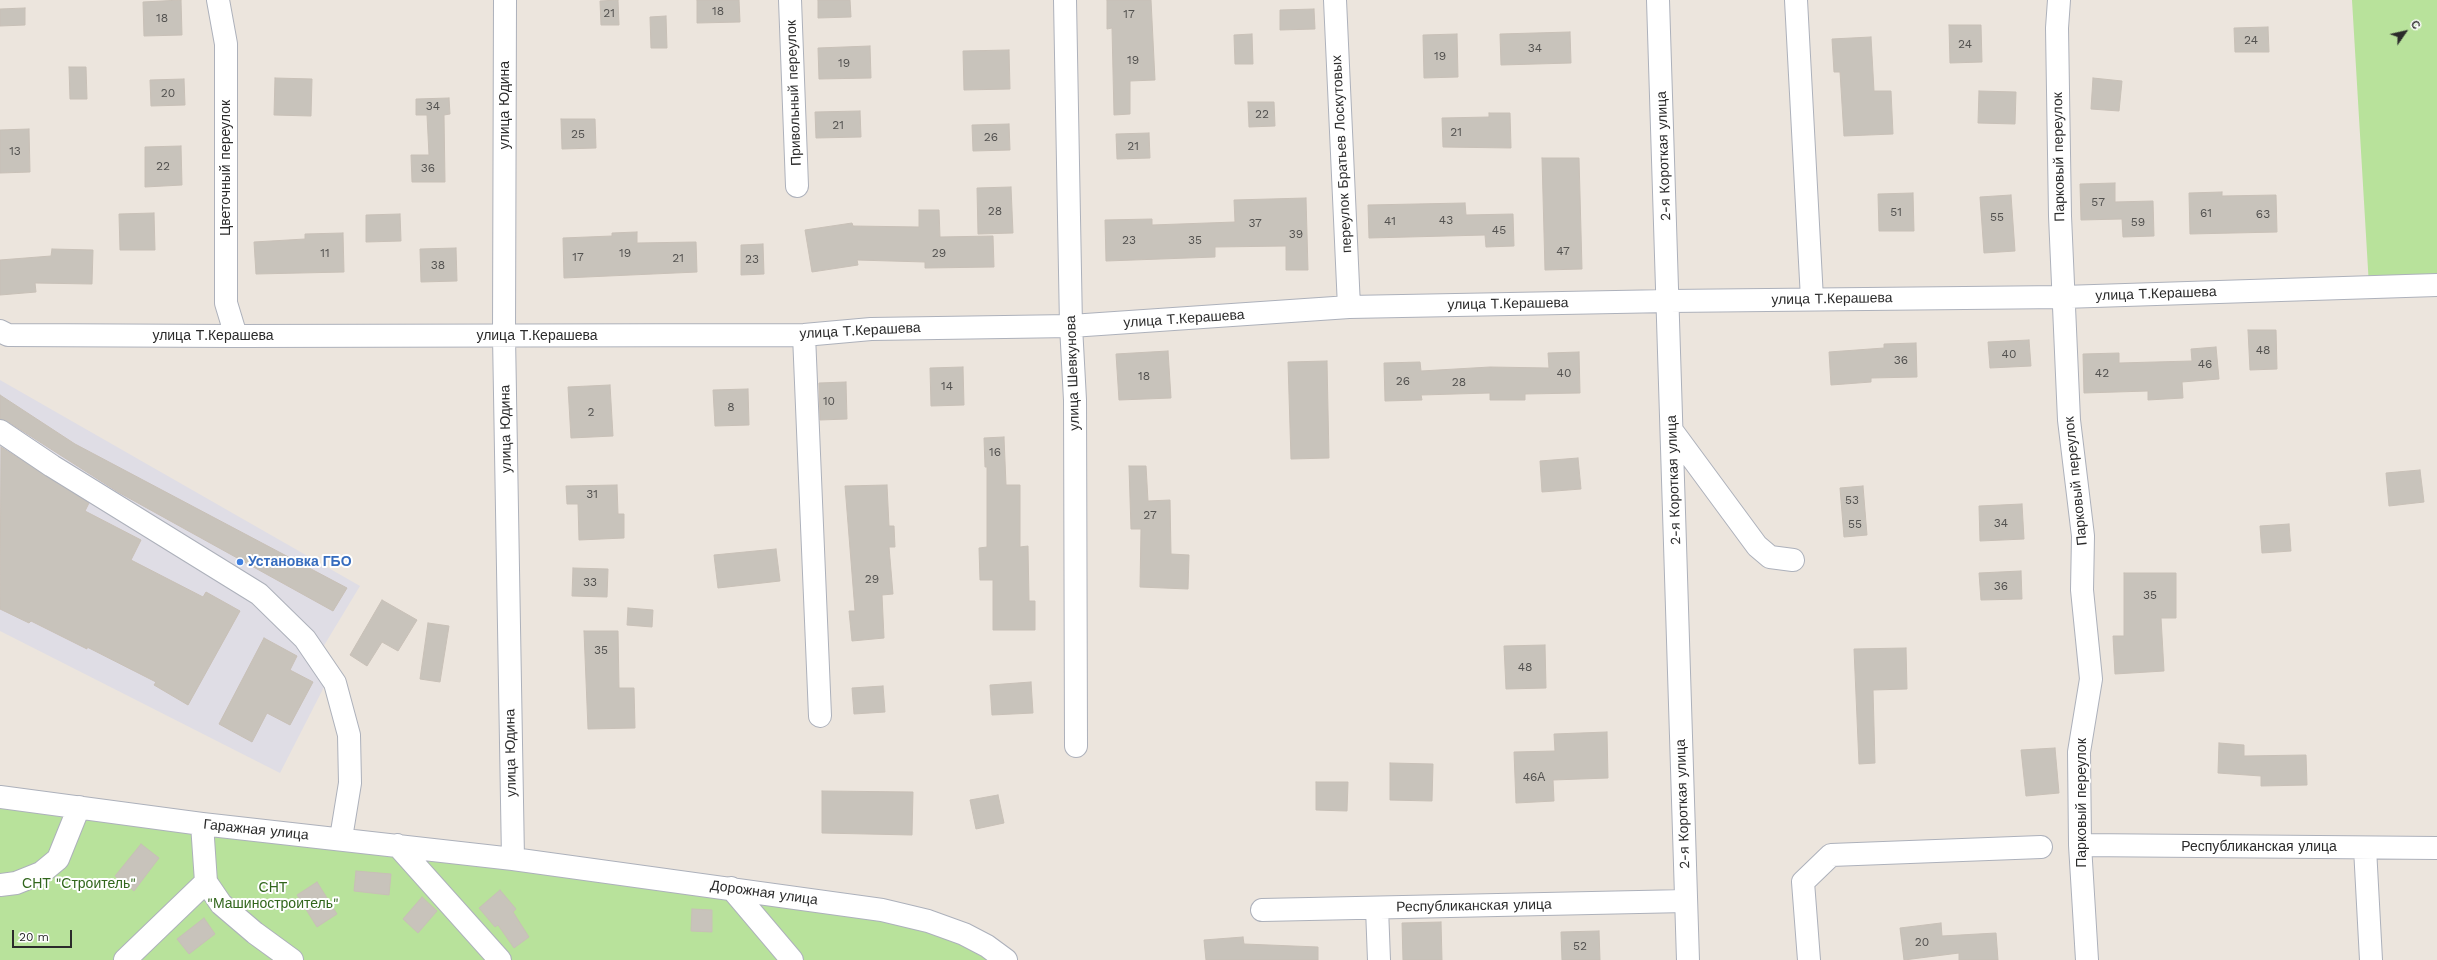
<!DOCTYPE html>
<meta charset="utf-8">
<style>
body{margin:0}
#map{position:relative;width:2437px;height:960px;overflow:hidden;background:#ece5dd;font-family:"Work Sans",sans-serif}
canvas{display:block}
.north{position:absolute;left:2385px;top:12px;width:40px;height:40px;-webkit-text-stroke:3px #fff;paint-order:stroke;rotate:56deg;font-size:11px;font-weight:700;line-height:16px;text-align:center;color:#2b2b2b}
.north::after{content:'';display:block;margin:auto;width:14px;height:18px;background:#2b2b2b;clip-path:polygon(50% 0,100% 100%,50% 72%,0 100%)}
.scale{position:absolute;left:12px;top:930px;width:60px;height:18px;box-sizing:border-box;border:2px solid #2b2b2b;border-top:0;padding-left:5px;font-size:12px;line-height:14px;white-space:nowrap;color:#2b2b2b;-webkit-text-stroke:3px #fff;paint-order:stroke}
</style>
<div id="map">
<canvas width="2437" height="960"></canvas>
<div class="north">С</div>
<div class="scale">20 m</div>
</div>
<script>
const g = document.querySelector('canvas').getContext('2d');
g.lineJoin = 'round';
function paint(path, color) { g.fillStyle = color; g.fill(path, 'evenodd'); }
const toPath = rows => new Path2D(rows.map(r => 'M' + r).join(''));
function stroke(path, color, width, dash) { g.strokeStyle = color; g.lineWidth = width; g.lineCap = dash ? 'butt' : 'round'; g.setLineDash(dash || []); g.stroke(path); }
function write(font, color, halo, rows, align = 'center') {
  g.font = font + ' "Work Sans",sans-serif'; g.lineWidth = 4; g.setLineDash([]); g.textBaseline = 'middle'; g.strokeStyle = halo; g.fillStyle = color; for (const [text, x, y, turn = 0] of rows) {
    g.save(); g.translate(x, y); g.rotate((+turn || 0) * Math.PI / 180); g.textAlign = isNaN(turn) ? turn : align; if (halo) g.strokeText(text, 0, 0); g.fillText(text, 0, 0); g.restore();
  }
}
const industrial = toPath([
 [0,380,360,586,311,667,324,687,280,773,0,631]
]);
const green = toPath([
 [2352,0,2437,0,2437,285,2369,286],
 [0,797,882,910,1006,960,0,960]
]);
const building = toPath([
 [181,0,182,35,144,36,143,2,181,0],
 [618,0,619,25,601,25,600,1,618,0],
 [697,0,739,0,740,22,697,23,697,0],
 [818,0,850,0,851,17,818,18,818,0],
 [1107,0,1151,0,1155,80,1130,81,1130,114,1114,115,1112,28,1107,29,1107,0],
 [25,8,25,25,0,26,0,9,25,8],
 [1314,9,1315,29,1280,30,1280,10,1314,9],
 [666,16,667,48,651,48,650,17,666,16],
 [1949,25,1981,25,1982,62,1950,63,1949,25],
 [2268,27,2269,52,2235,52,2234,28,2268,27],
 [1570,32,1571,63,1501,65,1500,34,1570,32],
 [1252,34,1253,64,1235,64,1234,35,1252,34],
 [1457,34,1458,77,1424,78,1423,35,1457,34],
 [1871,37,1874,91,1891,91,1893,134,1844,136,1840,72,1834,72,1832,39,1871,37],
 [870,46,871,78,819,79,818,48,870,46],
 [1009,50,1010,89,964,90,963,51,1009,50],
 [69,67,86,67,87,99,70,99,69,67],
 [275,78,312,79,311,116,274,115,275,78],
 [2093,78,2122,81,2119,111,2091,109,2093,78],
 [184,79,185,105,151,106,150,80,184,79],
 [1979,91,2016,92,2015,124,1978,123,1979,91],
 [449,98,450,114,444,115,445,182,412,182,411,155,429,155,427,115,416,115,416,99,449,98],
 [1248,102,1274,102,1275,126,1249,127,1248,102],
 [860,111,861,137,816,138,815,112,860,111],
 [1489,113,1510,113,1511,148,1443,147,1442,118,1489,117,1489,113],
 [561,119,595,119,596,148,562,149,561,119],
 [1009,124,1010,150,973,151,972,125,1009,124],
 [29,129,30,172,0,173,0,130,29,129],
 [1149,133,1150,158,1117,159,1116,134,1149,133],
 [181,146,182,185,145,187,145,147,181,146],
 [1542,158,1579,158,1582,269,1545,270,1542,158],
 [2115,183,2115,202,2153,201,2154,236,2123,237,2122,219,2081,220,2080,184,2115,183],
 [1011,187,1013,233,978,234,977,188,1011,187],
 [2222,192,2222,196,2276,195,2277,232,2190,234,2189,193,2222,192],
 [1913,193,1914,231,1879,231,1878,194,1913,193],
 [2011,195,2015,251,1984,253,1980,197,2011,195],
 [1306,198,1308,270,1286,270,1286,246,1215,247,1215,257,1106,261,1105,220,1152,219,1152,225,1235,222,1234,200,1306,198],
 [1465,203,1466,215,1513,214,1514,246,1486,247,1485,235,1369,238,1368,205,1465,203],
 [919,210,939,210,940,237,993,236,994,267,925,268,925,262,857,260,858,265,812,272,805,230,852,223,853,226,919,227,919,210],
 [154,213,155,250,120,250,119,214,154,213],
 [400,214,401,241,366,242,366,215,400,214],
 [637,232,637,243,696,242,697,272,564,278,563,238,612,236,612,233,637,232],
 [343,233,344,272,256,274,254,242,305,239,305,234,343,233],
 [763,244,764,274,741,275,741,245,763,244],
 [456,248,457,281,421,282,420,249,456,248],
 [52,249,93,250,92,284,35,283,36,292,0,295,0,260,51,256,52,249],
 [2248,330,2276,330,2277,369,2250,370,2248,330],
 [2029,340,2031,366,1990,368,1988,342,2029,340],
 [1916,343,1917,377,1871,378,1871,382,1831,385,1829,352,1884,348,1884,344,1916,343],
 [2216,347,2219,379,2182,382,2183,398,2148,400,2148,391,2084,393,2083,354,2119,353,2119,363,2192,361,2191,349,2216,347],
 [1168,351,1171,398,1119,400,1116,354,1168,351],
 [1579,352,1580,393,1525,394,1525,400,1490,400,1490,393,1421,395,1422,400,1385,401,1384,363,1420,362,1421,371,1490,367,1549,368,1548,353,1579,352],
 [1327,361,1329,458,1291,459,1288,362,1327,361],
 [963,367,964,405,931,406,930,368,963,367],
 [846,382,847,419,820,420,819,383,846,382],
 [610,385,613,436,571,438,568,387,610,385],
 [748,389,749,425,715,426,713,390,748,389],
 [0,395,75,444,347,588,333,611,118,492,7,421,0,419,0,395],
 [1004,437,1006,485,1020,485,1020,547,1028,546,1029,601,1035,601,1035,630,993,630,993,580,980,580,979,548,987,547,987,467,985,467,984,438,1004,437],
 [1,447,89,503,85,511,141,540,131,560,203,597,206,592,240,611,188,705,154,685,156,682,87,647,87,649,31,621,29,623,0,609,1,447],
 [1578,458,1581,489,1542,492,1540,461,1578,458],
 [1129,466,1146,466,1148,501,1170,500,1171,554,1189,555,1188,589,1140,587,1141,529,1131,529,1129,466],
 [2420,470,2424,502,2389,506,2386,473,2420,470],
 [617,485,618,514,624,514,624,538,579,540,578,504,567,504,566,486,617,485],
 [887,485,889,526,894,526,895,547,889,547,893,594,882,595,884,638,852,641,849,611,855,611,845,486,887,485],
 [1863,486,1867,535,1844,537,1840,488,1863,486],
 [2022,504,2024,539,1980,541,1979,506,2022,504],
 [2289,524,2291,551,2262,553,2260,526,2289,524],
 [776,549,780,581,718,588,714,555,776,549],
 [573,568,608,569,607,597,572,596,573,568],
 [2021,571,2022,599,1981,600,1979,573,2021,571],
 [2124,573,2176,573,2176,618,2161,618,2164,671,2115,674,2113,636,2124,636,2124,573],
 [382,600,417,620,398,651,382,642,367,666,350,655,382,600],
 [628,608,653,610,652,627,627,625,628,608],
 [428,623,449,626,440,682,420,679,428,623],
 [584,631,618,631,619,688,634,688,635,728,588,729,584,631],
 [264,638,297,656,290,670,313,682,290,725,267,713,252,742,219,724,264,638],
 [1545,645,1546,688,1506,689,1504,646,1545,645],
 [1906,648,1907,689,1873,690,1875,763,1859,764,1854,649,1906,648],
 [1031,682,1033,713,992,715,990,685,1031,682],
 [883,686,885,712,854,714,852,688,883,686],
 [1607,732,1608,778,1553,780,1554,801,1516,803,1514,752,1555,751,1554,734,1607,732],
 [2219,743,2244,745,2244,756,2306,755,2307,785,2261,786,2261,776,2218,773,2219,743],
 [2055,748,2059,793,2026,796,2021,750,2055,748],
 [1390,763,1433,764,1432,801,1390,800,1390,763],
 [1316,782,1348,782,1347,811,1316,810,1316,782],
 [822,791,913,792,912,835,822,833,822,791],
 [998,795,1004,823,976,829,970,800,998,795],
 [141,844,159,858,134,891,115,876,141,844],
 [356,871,391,874,389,895,354,891,356,871],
 [317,882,337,914,317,927,297,895,317,882],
 [500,890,516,909,513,912,529,937,514,948,498,925,495,927,479,908,500,890],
 [422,897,437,911,418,933,403,919,422,897],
 [692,909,712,910,712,932,691,931,692,909],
 [204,918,215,934,189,954,177,939,204,918],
 [1441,922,1442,960,1403,960,1402,923,1441,922],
 [1941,923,1942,936,1996,933,1998,960,1959,960,1959,953,1904,960,1900,928,1941,923],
 [1599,931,1600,960,1562,960,1561,932,1599,931],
 [1243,937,1244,944,1318,947,1318,960,1206,960,1204,940,1243,937]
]);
const minor = toPath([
 [218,0,226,44,226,303,236,336],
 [505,0,504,336,513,859],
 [790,0,797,186],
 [1065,0,1071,326,1075,400,1076,746],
 [1335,0,1349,307],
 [1658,0,1688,960],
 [1796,0,1812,299],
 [2059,0,2057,28,2060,216,2069,420,2083,536,2082,590,2091,679,2079,752,2080,845,2087,960],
 [0,331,8,335,236,336,804,335,871,329,1071,326,1349,307,1669,301,2063,297,2437,285],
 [804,335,820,716],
 [0,431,52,466,259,594,305,639,335,683,349,735,350,783,341,838],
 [1673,432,1757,546,1770,557,1793,560],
 [0,797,202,824,513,859,882,910,928,921,964,934,987,946,1006,960],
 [202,824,206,882,221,904,255,933,292,960],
 [397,845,500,960],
 [2080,845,2437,848],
 [2365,848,2371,960],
 [0,885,16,883,41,873,58,859,79,807],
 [731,888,792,960],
 [1377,908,1379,960],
 [1262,910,1686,901],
 [125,960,206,882],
 [1809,960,1803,882,1831,855,2041,847]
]);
const markers = [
 [240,562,4,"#3f7fe0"]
];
const numberNames = [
 ["18",718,11],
 ["21",609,13],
 ["17",1129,14],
 ["18",162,18],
 ["24",2251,40],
 ["24",1965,44],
 ["34",1535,48],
 ["19",1440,56],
 ["19",1133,60],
 ["19",844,63],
 ["20",168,93],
 ["34",433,106],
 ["22",1262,114],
 ["21",838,125],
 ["21",1456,132],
 ["25",578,134],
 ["26",991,137],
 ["21",1133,146],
 ["13",15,151],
 ["22",163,166],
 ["36",428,168],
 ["57",2098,202],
 ["28",995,211],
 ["51",1896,212],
 ["61",2206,213],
 ["63",2263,214],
 ["55",1997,217],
 ["43",1446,220],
 ["41",1390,221],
 ["59",2138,222],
 ["37",1255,223],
 ["45",1499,230],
 ["39",1296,234],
 ["23",1129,240],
 ["35",1195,240],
 ["47",1563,251],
 ["11",325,253],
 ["19",625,253],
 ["29",939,253],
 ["17",578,257],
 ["21",678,258],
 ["23",752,259],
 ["38",438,265],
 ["48",2263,350],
 ["40",2009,354],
 ["36",1901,360],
 ["46",2205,364],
 ["40",1564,373],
 ["42",2102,373],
 ["18",1144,376],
 ["26",1403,381],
 ["28",1459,382],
 ["14",947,386],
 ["10",829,401],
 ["8",731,407],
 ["2",591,412],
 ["16",995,452],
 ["31",592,494],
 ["53",1852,500],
 ["27",1150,515],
 ["34",2001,523],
 ["55",1855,524],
 ["29",872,579],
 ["33",590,582],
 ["36",2001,586],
 ["35",2150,595],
 ["35",601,650],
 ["48",1525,667],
 ["46А",1534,777],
 ["20",1922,942],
 ["52",1580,946]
];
const streetNames = [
 ["Привольный переулок",794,93,-92],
 ["улица Юдина",505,105,-90],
 ["переулок Братьев Лоскутовых",1342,154,-93],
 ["2-я Короткая улица",1664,156,-92],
 ["Парковый переулок",2059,157,-91],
 ["Цветочный переулок",226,168,-90],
 ["улица Т.Керашева",2156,294,-2],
 ["улица Т.Керашева",1832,299,-1],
 ["улица Т.Керашева",1508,304,-1],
 ["улица Т.Керашева",1184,319,-4],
 ["улица Т.Керашева",860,331,-3],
 ["улица Т.Керашева",213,336],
 ["улица Т.Керашева",537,336],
 ["улица Шевкунова",1073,373,-92],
 ["улица Юдина",506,429,-91],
 ["2-я Короткая улица",1674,480,-92],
 ["Парковый переулок",2076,481,-96],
 ["улица Юдина",511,753,-91],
 ["Парковый переулок",2082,803,-90],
 ["2-я Короткая улица",1683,804,-92],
 ["Гаражная улица",256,830,6],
 ["Республиканская улица",2259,847],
 ["Дорожная улица",764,893,8],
 ["Республиканская улица",1474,906,-1]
];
const shopNames = [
 ["Установка ГБО",248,562]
];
const parkNames = [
 ["СНТ \"Строитель\"",79,884],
 ["СНТ",273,888],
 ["\"Машиностроитель\"",273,904]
];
paint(industrial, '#dfdde5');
paint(green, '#b8e29b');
paint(building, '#c8c3bb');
stroke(building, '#c8c0b7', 1);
stroke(minor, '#adb1bb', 24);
stroke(minor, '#fff', 22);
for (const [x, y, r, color] of markers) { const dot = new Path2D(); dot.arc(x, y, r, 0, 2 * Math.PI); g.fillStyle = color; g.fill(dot); stroke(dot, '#fff', 1.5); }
write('12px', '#52514f', null, numberNames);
write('14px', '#2b2b2b', '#fff', streetNames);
write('bold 14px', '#366cbe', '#fff', shopNames, 'left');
write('14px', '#31661c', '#fff', parkNames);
</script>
